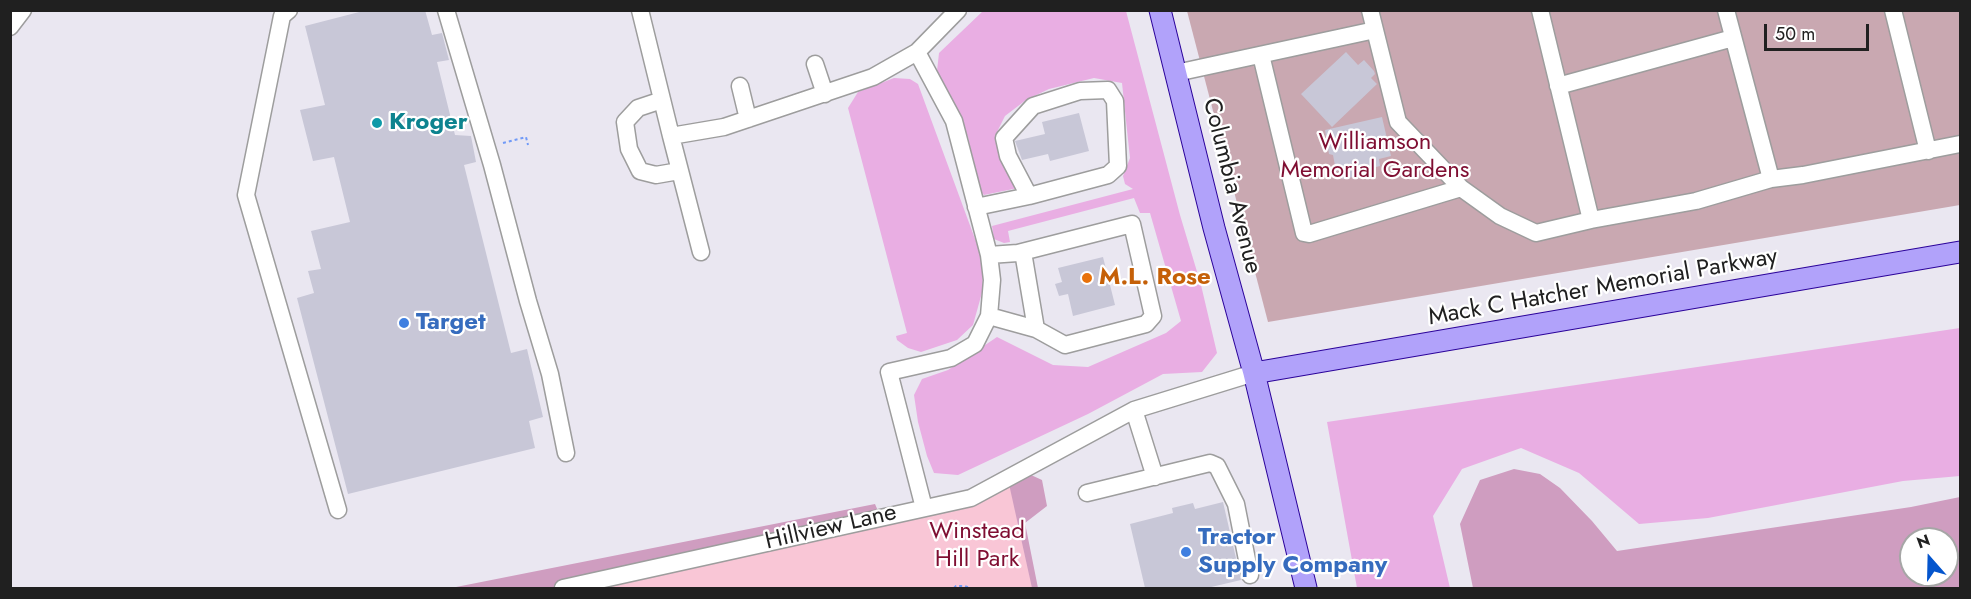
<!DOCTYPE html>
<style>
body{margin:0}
#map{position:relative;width:1971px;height:599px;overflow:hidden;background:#eae7f1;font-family:Jost,sans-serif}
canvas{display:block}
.frame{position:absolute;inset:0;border:12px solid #202020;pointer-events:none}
.north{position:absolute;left:1899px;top:527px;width:60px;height:60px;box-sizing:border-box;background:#fff;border:2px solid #a6a6a6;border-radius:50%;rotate:340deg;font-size:16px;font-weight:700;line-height:24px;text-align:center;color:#202020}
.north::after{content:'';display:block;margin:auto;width:21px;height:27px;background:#0455cd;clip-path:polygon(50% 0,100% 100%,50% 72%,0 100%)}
.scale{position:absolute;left:1764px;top:24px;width:105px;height:27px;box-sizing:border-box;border:3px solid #202020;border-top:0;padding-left:8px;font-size:18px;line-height:21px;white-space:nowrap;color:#202020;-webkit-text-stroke:4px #fff;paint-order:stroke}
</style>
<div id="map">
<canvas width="1971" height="599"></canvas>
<div class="frame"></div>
<div class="north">N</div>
<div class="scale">50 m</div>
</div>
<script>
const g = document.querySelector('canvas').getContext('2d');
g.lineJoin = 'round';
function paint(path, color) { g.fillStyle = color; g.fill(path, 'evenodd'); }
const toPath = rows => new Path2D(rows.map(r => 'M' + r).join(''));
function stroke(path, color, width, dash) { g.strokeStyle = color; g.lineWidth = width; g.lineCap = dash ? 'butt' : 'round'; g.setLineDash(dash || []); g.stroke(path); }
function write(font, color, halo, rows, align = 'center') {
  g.font = font + ' Jost,sans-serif'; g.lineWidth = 4.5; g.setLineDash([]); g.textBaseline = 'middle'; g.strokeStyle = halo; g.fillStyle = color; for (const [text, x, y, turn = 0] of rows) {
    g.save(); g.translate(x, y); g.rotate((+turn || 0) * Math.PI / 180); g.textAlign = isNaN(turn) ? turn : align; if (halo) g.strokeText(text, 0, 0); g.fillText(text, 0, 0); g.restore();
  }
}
const grass = toPath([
 [983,11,1126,11,1180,215,1201,285,1217,353,1202,372,1163,374,1088,414,958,475,934,473,927,456,918,422,914,395,922,379,948,370,997,337,1053,365,1088,367,1166,333,1181,321,1150,213,1140,213,1134,198,1008,231,1010,242,1004,243,994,239,992,226,1133,189,1125,184,1123,176,1130,158,1122,83,1094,78,1049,89,1026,100,1005,116,995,136,1003,165,1018,188,984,195,979,190,968,137,937,71,939,53],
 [894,78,910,79,918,84,982,258,983,289,973,325,957,340,921,352,908,348,897,340,896,336,907,333,848,108,858,92],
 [1960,328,1960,476,1903,481,1708,518,1639,524,1579,473,1521,448,1462,469,1433,516,1450,588,1357,588,1327,422]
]);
const forest = toPath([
 [1514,469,1540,474,1560,488,1592,521,1617,551,1911,507,1960,497,1960,588,1473,588,1460,524,1480,480],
 [1911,539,1947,539,1947,575,1911,575],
 [1031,475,1042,480,1047,506,1025,523,1038,588,451,588,875,504,885,527]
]);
const cemetery = toPath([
 [1187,11,1960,11,1960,205,1268,322]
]);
const park = toPath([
 [1009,484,1032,588,586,588]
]);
const building = toPath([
 [367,10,425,10,432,35,442,33,449,60,437,62,455,135,471,136,476,162,464,165,511,353,527,349,543,417,529,421,535,448,348,494,297,298,314,293,308,271,321,269,311,231,350,222,334,157,313,161,300,110,325,105,305,26],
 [1346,52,1358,65,1364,60,1374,71,1375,74,1371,78,1377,84,1332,127,1301,94],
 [1079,113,1089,151,1050,161,1048,154,1022,160,1015,141,1045,134,1042,122],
 [1382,117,1391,156,1379,159,1380,166,1353,173,1354,177,1342,179,1340,170,1336,171,1333,155,1329,154,1325,130],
 [1103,257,1115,305,1073,316,1068,294,1059,296,1055,284,1062,282,1058,268],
 [1223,502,1241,580,1207,588,1145,588,1130,524,1173,513,1172,508,1193,503,1195,509]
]);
const path = toPath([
 [503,143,526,137,528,145],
 [954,588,956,586,965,586,970,588]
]);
const minor = toPath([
 [289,10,282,16,246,195,338,510],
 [446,10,492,165,528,301,550,374,566,453],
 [640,10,671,136,724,127,873,77,917,52,958,10],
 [1370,10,1398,122,1461,188,1500,216,1536,233,1591,220,1696,201,1771,179,1803,175,1960,144],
 [1540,10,1591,220],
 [1726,10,1771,179],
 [1893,10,1928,151],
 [10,27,23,10],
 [917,52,954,121,989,255,992,280,989,316,975,344,951,358,889,372,924,508],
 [1261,55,1304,233,1309,234,1461,188],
 [815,64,825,94],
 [1176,73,1375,30],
 [740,86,748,119],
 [1558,86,1733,38],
 [662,100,638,108,625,122,629,149,640,171,656,175,679,171],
 [671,136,701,252],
 [976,207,1029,196,1108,175,1118,166,1115,101,1108,90,1080,91,1033,106,1004,138,1008,156,1029,196],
 [1023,252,1036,329],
 [989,255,1018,253,1132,224,1153,316,1146,324,1065,345,1036,329,989,316],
 [1134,410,1155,477],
 [1087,493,1210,463,1217,466,1236,504,1250,575],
 [563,588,971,498,1134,410,1254,373]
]);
const major = toPath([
 [1160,10,1214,228,1254,373,1306,588],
 [1254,373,1960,252]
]);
const markers = [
 [377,123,6,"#0f9aa8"],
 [1087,278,6,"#e8710a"],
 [404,323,6,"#3f7fe0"],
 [1186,552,6,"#3f7fe0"]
];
const cultureNames = [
 ["Kroger",389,123]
];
const parkNames = [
 ["Williamson",1375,143],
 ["Memorial Gardens",1375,171],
 ["Winstead",977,532],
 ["Hill Park",977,560]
];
const streetNames = [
 ["Columbia Avenue",1231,186,76],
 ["Mack C Hatcher Memorial Parkway",1603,288,-10],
 ["Hillview Lane",831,528,-13]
];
const foodNames = [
 ["M.L. Rose",1099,278]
];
const shopNames = [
 ["Target",416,323],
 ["Tractor",1198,538],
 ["Supply Company",1198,566]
];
paint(grass, '#e9aee3');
paint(forest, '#cf9dc0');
paint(cemetery, '#c9a8b1');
paint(park, '#f9c6d6');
paint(building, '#c8c7d7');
stroke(minor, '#9d9d9d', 19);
stroke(major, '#2b039a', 23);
stroke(path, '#719af7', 2, [3, 3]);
stroke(minor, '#fff', 16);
stroke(major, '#b1a2fa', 21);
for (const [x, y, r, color] of markers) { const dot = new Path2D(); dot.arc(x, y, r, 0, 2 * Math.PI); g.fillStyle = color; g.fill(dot); stroke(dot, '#fff', 2); }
write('bold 24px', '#0d838f', '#fff', cultureNames, 'left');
write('24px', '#7f0e32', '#fff', parkNames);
write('24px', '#202020', '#fff', streetNames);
write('bold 24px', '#c56008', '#fff', foodNames, 'left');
write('bold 24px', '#366cbe', '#fff', shopNames, 'left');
</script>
